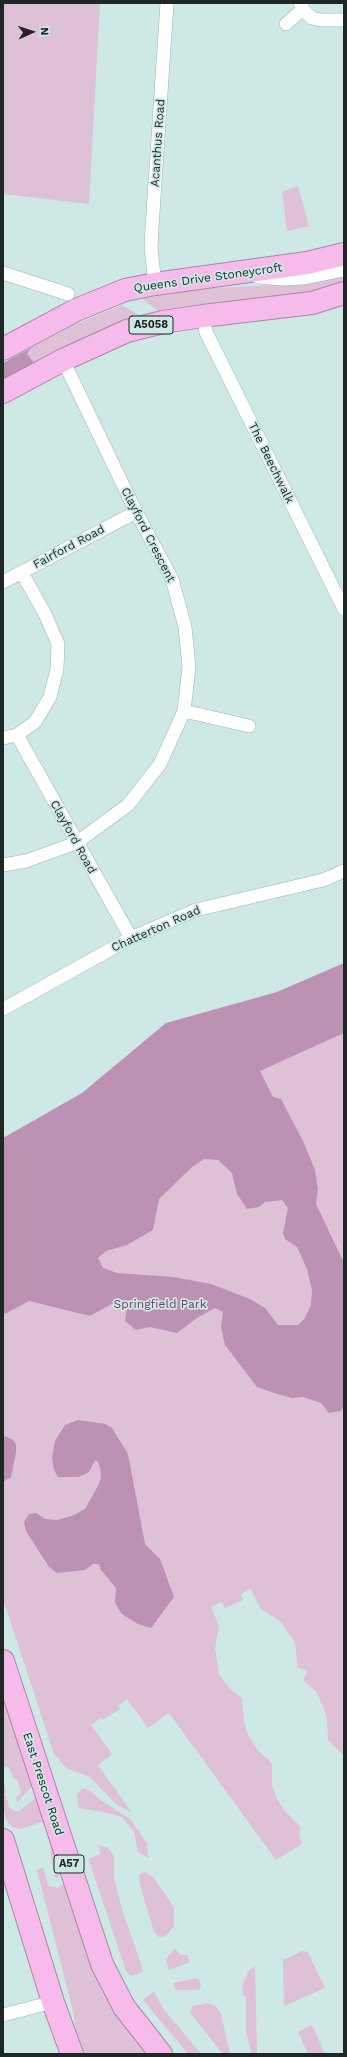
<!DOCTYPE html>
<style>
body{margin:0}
#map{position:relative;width:347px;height:2057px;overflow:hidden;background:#cee8e5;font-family:"Work Sans",sans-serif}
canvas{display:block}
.frame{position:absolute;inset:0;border:4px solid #1e2726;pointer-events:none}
.north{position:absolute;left:12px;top:12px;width:40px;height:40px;-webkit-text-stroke:3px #cee8e5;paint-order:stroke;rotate:87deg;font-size:11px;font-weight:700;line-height:16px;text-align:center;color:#1e2726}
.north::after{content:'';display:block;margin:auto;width:14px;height:18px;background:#1e2726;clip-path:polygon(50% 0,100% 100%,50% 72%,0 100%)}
</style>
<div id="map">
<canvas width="347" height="2057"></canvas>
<div class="frame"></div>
<div class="north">N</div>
</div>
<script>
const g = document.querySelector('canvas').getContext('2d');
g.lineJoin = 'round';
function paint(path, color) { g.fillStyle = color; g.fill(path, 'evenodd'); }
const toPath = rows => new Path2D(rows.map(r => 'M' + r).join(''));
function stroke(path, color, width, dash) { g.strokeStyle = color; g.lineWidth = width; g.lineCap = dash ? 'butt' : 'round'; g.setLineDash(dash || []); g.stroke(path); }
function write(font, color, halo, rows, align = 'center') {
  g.font = font + ' "Work Sans",sans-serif'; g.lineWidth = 3.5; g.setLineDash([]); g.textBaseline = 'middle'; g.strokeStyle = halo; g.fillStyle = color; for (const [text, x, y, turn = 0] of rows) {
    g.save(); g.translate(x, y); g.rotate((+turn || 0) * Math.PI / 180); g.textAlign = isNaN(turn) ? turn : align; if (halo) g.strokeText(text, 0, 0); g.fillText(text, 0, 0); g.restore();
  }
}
const green = toPath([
 [3,3,100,3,89,204,3,194],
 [298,186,309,226,287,231,282,192],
 [344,276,344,285,325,290,161,313,142,299,196,289,295,284],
 [122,305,142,317,37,366,27,354,31,348,76,324],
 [344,1033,344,1756,328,1740,327,1719,323,1706,316,1692,303,1680,307,1674,305,1669,298,1668,295,1643,281,1622,260,1608,251,1589,241,1594,243,1600,225,1608,222,1602,211,1607,219,1626,215,1648,219,1674,230,1689,242,1698,244,1721,248,1735,258,1751,270,1761,272,1765,272,1785,276,1797,283,1809,298,1824,300,1828,299,1836,302,1844,276,1860,169,1713,148,1728,127,1699,118,1706,120,1709,103,1720,101,1718,91,1725,112,1754,98,1765,132,1813,115,1803,90,1777,66,1768,54,1754,3,1599,3,1216,260,1071],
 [3,1694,33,1785,18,1802,17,1802,16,1797,21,1793,17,1779,13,1778,9,1768,3,1766],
 [3,1775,6,1793,4,1794,6,1796,9,1807,14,1811,19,1811,37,1797,44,1820,42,1822,20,1829,13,1827,7,1822,3,1809],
 [83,1788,89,1790,99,1799,130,1819,147,1843,148,1858,138,1852,134,1832,123,1818,113,1814,79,1808,77,1794],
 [99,1845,108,1848,114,1856,114,1878,121,1906,143,1970,140,1973,131,1976,126,1971,89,1861,90,1858,100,1854],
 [50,1849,55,1852,62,1873,57,1878,55,1878],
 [43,1867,49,1886,58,1888,64,1883,149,2054,78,2054,74,2015,37,1870],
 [144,1872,153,1877,174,1907,174,1926,166,1936,159,1937,154,1932,140,1885,139,1875],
 [175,1949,181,1955,187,1955,190,1962,169,1970,166,1959],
 [302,1951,308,1952,325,1988,284,2006,283,1960],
 [255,1966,257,2054,252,2054,246,2031,246,1997,243,1995,242,1987,248,1971],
 [198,1978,201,1985,199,1990,176,1990,173,1983],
 [154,1991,162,2007,201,2054,188,2054,143,2000],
 [208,2003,216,2006,221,2014,230,2054,223,2054,190,2013,193,2006],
 [312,2025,325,2054,308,2054,298,2032]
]);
const forest = toPath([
 [31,348,27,354,37,366,3,384,3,363],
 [344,963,344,1033,260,1071,273,1097,281,1099,304,1143,315,1170,318,1189,316,1204,344,1263,344,1407,340,1411,329,1413,321,1403,303,1397,292,1398,277,1394,257,1387,225,1345,221,1327,223,1312,215,1308,197,1318,177,1333,150,1327,136,1330,125,1321,128,1303,119,1300,90,1316,29,1301,3,1315,3,1138,82,1093,166,1023,277,992],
 [204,1159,218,1160,232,1173,237,1194,247,1209,259,1207,265,1202,282,1200,288,1208,283,1233,285,1239,297,1247,307,1269,312,1290,311,1305,305,1318,298,1325,278,1325,265,1308,250,1299,211,1284,173,1277,117,1273,103,1268,98,1258,106,1251,127,1245,153,1230,159,1199,192,1167],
 [78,1420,105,1424,112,1428,128,1454,145,1544,160,1559,174,1597,151,1628,138,1624,122,1614,118,1608,115,1602,116,1588,101,1570,99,1564,93,1564,85,1570,57,1573,49,1567,26,1531,24,1522,29,1514,36,1513,45,1519,57,1520,72,1516,85,1509,98,1486,101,1478,100,1468,98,1462,95,1460,89,1472,79,1477,58,1477,54,1470,52,1458,55,1441,65,1425],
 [3,1435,13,1440,16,1445,16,1452,11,1477,3,1482]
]);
const street = toPath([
 [300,3,305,12,312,18,321,20,344,20],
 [286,24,303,9],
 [3,273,68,294],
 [258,277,283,279,304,278,344,270],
 [155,284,151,248,152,228,167,3],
 [203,316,206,332,344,609],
 [3,582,136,512],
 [184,711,249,726],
 [17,735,131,938],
 [3,738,17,735,35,722,50,697,57,669,58,644,45,614,22,573],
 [3,865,26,861,76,843,128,805,160,764,184,711,189,667,185,627,172,579,136,512,63,360],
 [3,1009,131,938,196,910,323,880,344,871],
 [3,2015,53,2002]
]);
const highway = toPath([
 [3,349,76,310,125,290,155,284,307,263,344,254],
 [3,392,63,360,127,331,163,322,203,316,312,303,344,293],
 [3,1661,102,1964,124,2007,161,2054],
 [3,1840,53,2002,72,2054]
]);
const shields = [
 [151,325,44],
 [69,1864,30]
];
const shieldNames = [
 ["A5058",151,325],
 ["A57",69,1864]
];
const streetNames = [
 ["Acanthus Road",158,143,-86],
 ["Queens Drive Stoneycroft",208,278,-8],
 ["The Beechwalk",271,463,64],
 ["Clayford Crescent",148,535,63],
 ["Fairford Road",69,547,-28],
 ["Clayford Road",73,837,61],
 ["Chatterton Road",156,929,-24],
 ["East Prescot Road",43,1784,72]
];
const parkNames = [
 ["Springfield Park",160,1304]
];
paint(green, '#dec1d7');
paint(forest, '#bc91b3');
stroke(street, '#9cb4b2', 14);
stroke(highway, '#aa87a5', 24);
stroke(street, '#fff', 13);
stroke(highway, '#f6bbea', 22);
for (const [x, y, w] of shields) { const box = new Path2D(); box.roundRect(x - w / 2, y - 9, w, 18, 3); g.fillStyle = '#cee8e5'; g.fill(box); stroke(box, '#1e2726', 1); }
write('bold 11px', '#1e2726', null, shieldNames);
write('12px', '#1e2726', '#cee8e5', streetNames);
write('12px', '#733c6a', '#cee8e5', parkNames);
</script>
